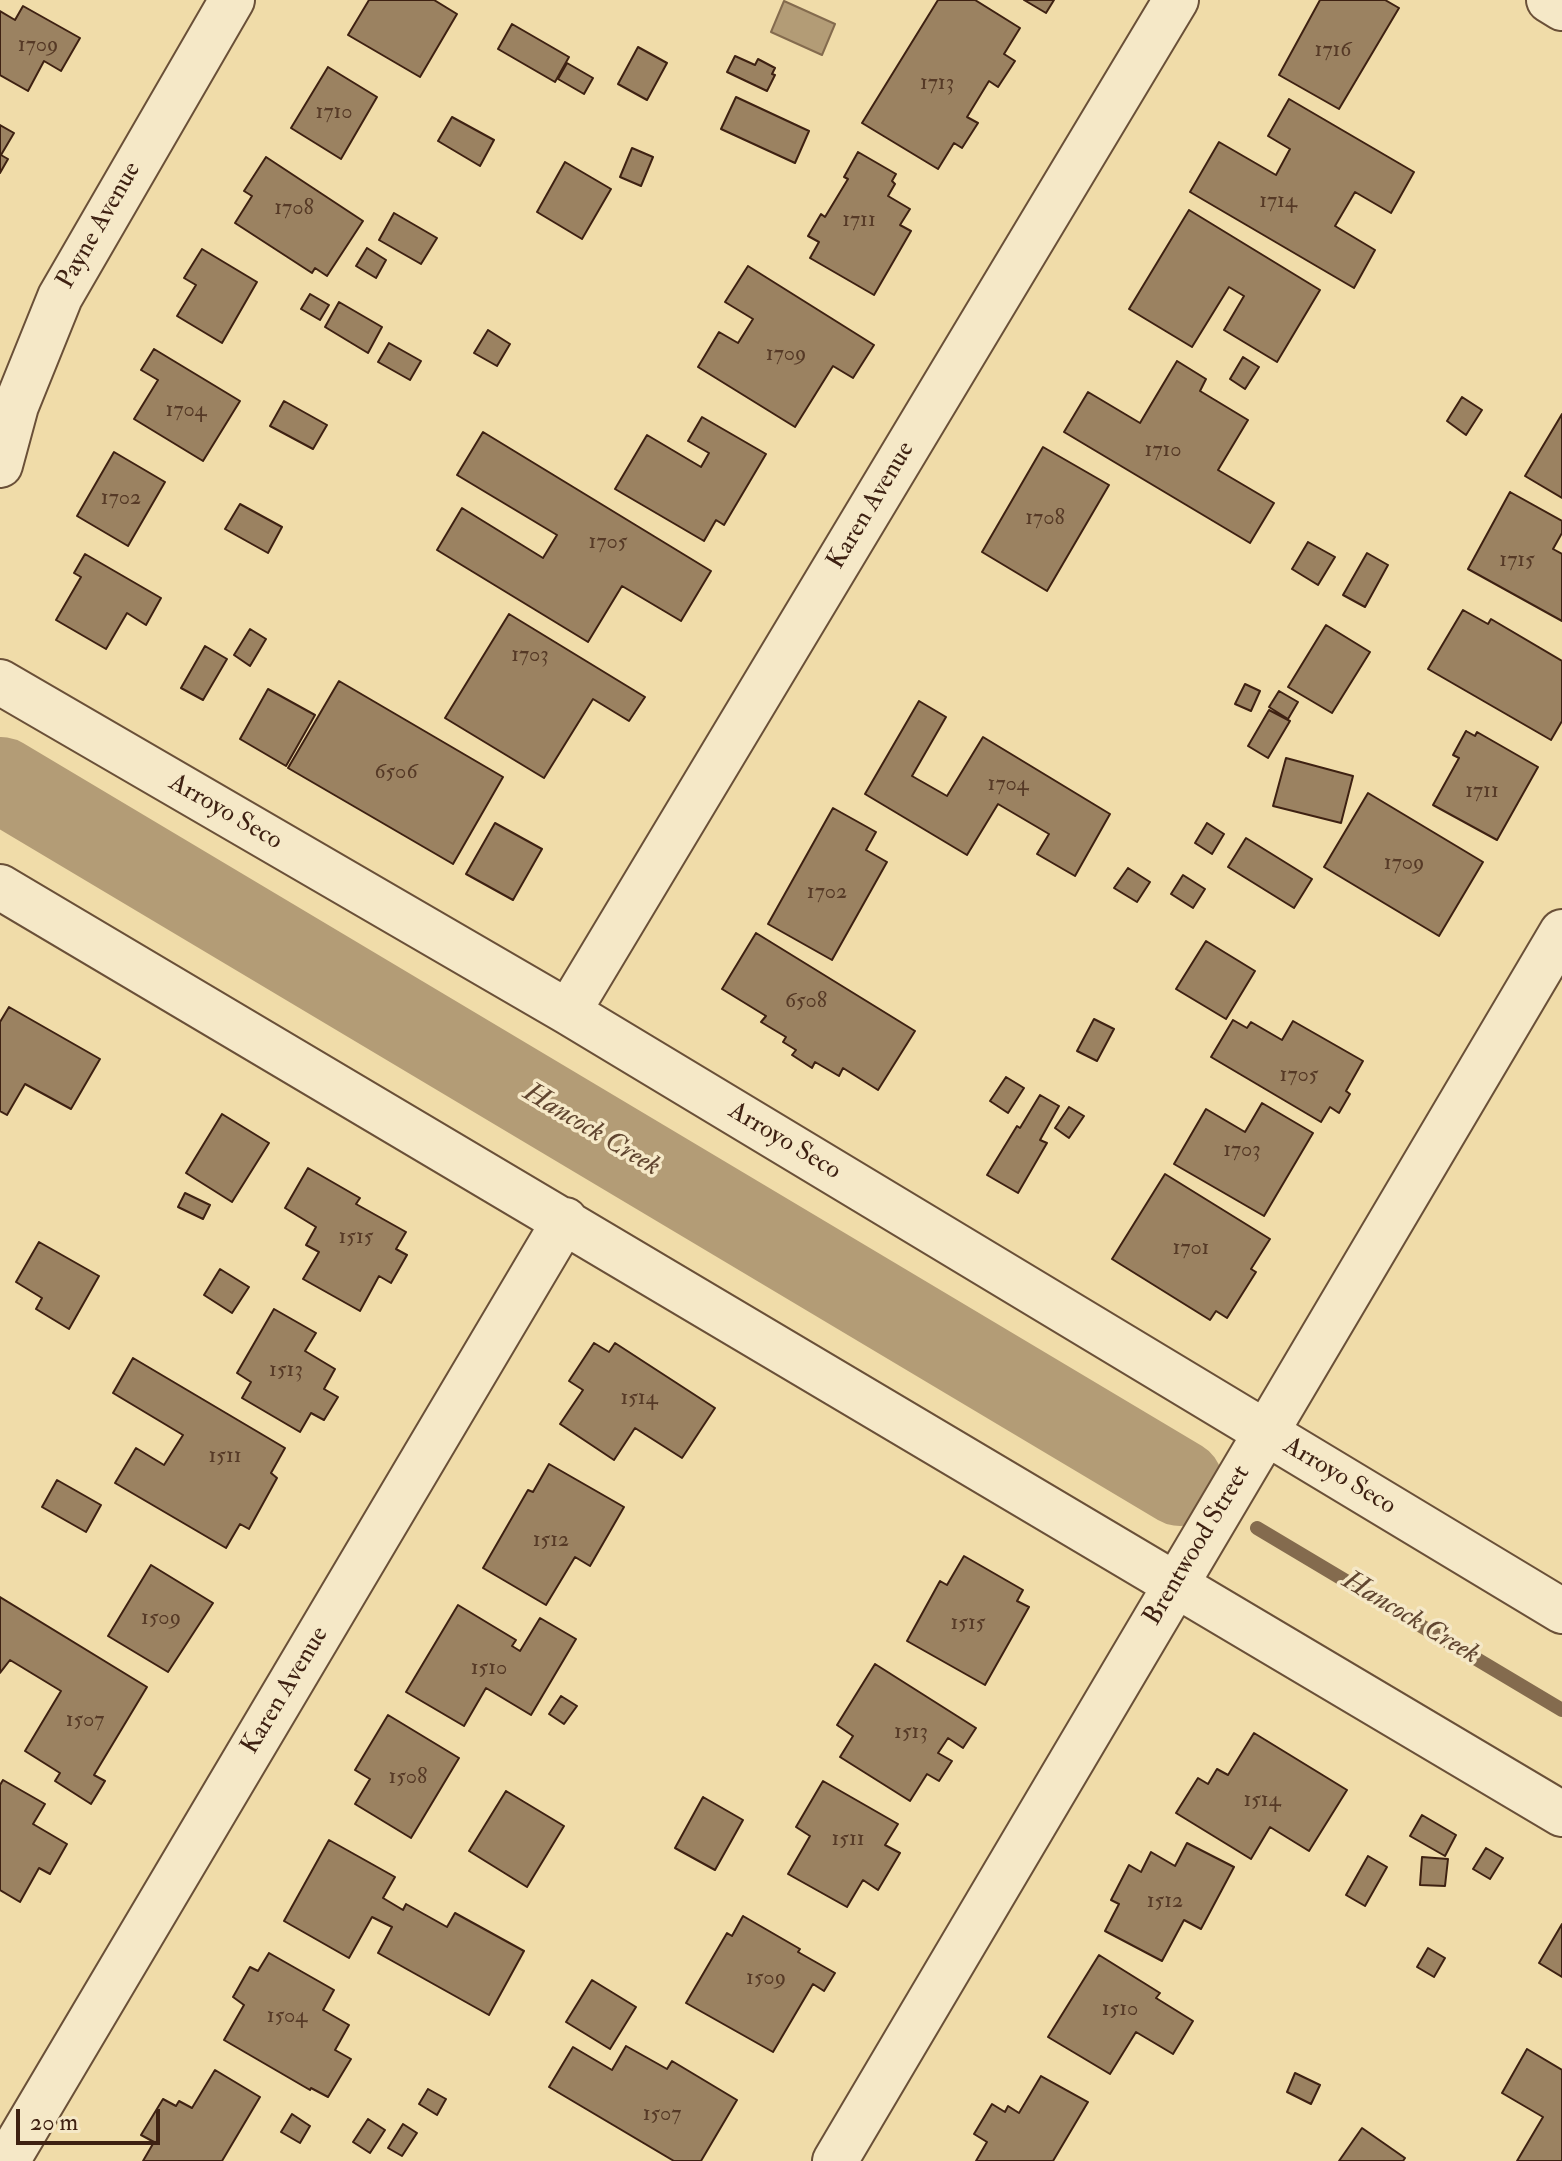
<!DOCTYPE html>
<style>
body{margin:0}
#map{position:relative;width:1562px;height:2161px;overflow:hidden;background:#f0dca9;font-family:"IM FELL Double Pica",serif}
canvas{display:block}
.scale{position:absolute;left:16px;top:2109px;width:144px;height:36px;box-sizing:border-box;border:4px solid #3e2112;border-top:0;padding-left:10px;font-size:24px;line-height:28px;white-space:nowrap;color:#3e2112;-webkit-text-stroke:6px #f5e8c7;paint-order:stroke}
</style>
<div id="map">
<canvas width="1562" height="2161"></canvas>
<div class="scale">20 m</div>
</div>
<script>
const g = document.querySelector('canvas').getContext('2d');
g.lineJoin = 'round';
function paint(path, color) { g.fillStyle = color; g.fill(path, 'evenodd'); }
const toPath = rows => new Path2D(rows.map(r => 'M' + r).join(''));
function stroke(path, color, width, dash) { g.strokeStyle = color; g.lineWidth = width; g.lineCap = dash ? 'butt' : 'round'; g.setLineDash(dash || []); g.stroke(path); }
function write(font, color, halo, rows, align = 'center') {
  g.font = font + ' "IM FELL Double Pica",serif'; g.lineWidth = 7; g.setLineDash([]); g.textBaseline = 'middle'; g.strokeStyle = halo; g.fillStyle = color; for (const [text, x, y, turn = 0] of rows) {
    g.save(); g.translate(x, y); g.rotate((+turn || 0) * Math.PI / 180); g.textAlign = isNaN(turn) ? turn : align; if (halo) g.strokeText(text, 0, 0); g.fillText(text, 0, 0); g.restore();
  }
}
const water = toPath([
 [784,1,835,24,822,55,771,32,784,1]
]);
const stream = toPath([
 [1257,1528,1562,1710]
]);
const river = toPath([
 [1,780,1180,1483]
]);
const building = toPath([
 [369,0,434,0,457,14,420,77,348,35,369,0],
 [938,0,975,0,1020,28,1004,54,1015,61,998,87,989,81,967,117,978,123,962,148,954,143,938,169,862,123,938,0],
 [1024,0,1054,0,1046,13,1024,0],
 [1320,0,1385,0,1399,8,1339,109,1279,75,1320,0],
 [23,6,80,38,61,71,44,61,28,91,0,75,0,11,15,20,23,6],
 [512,24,569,57,555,82,498,49,512,24],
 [638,47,667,63,647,100,618,84,638,47],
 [735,56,755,65,758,59,775,68,772,74,775,75,767,91,727,72,735,56],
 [567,63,593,78,584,94,558,79,567,63],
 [328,67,377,97,341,159,291,128,328,67],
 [736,97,809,131,795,163,721,129,736,97],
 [1289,99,1414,172,1391,213,1355,192,1335,226,1375,250,1354,288,1190,192,1219,142,1276,175,1290,149,1268,136,1289,99],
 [452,117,494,140,480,166,438,141,452,117],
 [0,125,14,133,1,155,8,159,0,173,0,125],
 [632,148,653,157,641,186,620,177,632,148],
 [858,152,896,174,892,181,895,184,888,196,910,209,900,225,911,231,874,295,810,258,819,242,808,236,821,214,825,217,848,179,844,177,858,152],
 [266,157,363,221,327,276,315,268,312,273,235,223,252,196,244,191,266,157],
 [565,162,611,189,582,239,537,212,565,162],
 [1189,210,1320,290,1277,362,1224,330,1244,296,1229,287,1192,347,1129,309,1189,210],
 [394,213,437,238,421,264,379,240,394,213],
 [367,248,386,260,376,278,356,266,367,248],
 [202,249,257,282,222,343,177,316,196,285,184,278,202,249],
 [748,266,874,345,853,378,833,366,795,427,698,367,719,332,738,343,753,319,725,302,748,266],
 [310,294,329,305,320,320,301,309,310,294],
 [339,302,382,327,368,353,325,327,339,302],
 [488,330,510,344,497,366,474,353,488,330],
 [389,343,421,361,410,380,378,362,389,343],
 [154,349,240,401,203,461,134,419,158,380,141,370,154,349],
 [1243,357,1259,367,1245,389,1230,379,1243,357],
 [1177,361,1206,379,1200,391,1248,420,1218,470,1274,503,1250,543,1064,432,1088,392,1140,423,1177,361],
 [1462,397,1482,410,1466,435,1447,421,1462,397],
 [284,401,327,425,313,449,270,426,284,401],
 [1562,414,1562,498,1525,476,1562,414],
 [702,417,766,454,724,525,716,520,704,541,615,489,647,435,701,467,709,453,688,441,702,417],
 [483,432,711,571,681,621,622,586,588,642,437,550,462,508,543,558,557,535,457,475,483,432],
 [1043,447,1109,485,1047,591,982,552,1043,447],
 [114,452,165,482,128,546,77,516,114,452],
 [1510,492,1562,521,1562,533,1553,549,1562,554,1562,621,1468,569,1510,492],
 [240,504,282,527,268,553,225,529,240,504],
 [1308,542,1335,557,1318,585,1292,569,1308,542],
 [1367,553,1388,565,1365,607,1343,595,1367,553],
 [85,554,161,598,146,625,127,613,106,649,56,620,81,577,74,573,85,554],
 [1463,610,1488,624,1491,619,1562,661,1562,721,1551,740,1428,669,1463,610],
 [509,614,645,697,629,721,593,699,544,778,445,718,509,614],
 [1326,625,1370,652,1332,713,1288,687,1326,625],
 [250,629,266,639,250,666,234,655,250,629],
 [205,646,227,659,203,700,181,688,205,646],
 [339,681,503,777,453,864,288,768,339,681],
 [1245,684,1260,691,1251,711,1235,704,1245,684],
 [268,689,315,715,286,766,240,739,268,689],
 [1279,691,1298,702,1288,719,1269,707,1279,691],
 [919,701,946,717,912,776,947,796,983,737,1110,814,1075,876,1037,854,1049,834,998,804,967,855,865,794,919,701],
 [1269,710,1290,721,1268,758,1248,746,1269,710],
 [1466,731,1475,736,1477,732,1538,767,1497,840,1433,805,1459,758,1453,755,1466,731],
 [1286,758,1353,776,1341,823,1273,806,1286,758],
 [1368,793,1483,862,1439,936,1324,867,1368,793],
 [833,808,876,832,866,850,887,862,832,960,768,924,833,808],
 [495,823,542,849,513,900,466,874,495,823],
 [1207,823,1224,834,1212,854,1195,843,1207,823],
 [1246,838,1312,879,1294,908,1228,867,1246,838],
 [1128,868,1150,882,1137,902,1114,888,1128,868],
 [1183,875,1205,889,1193,908,1171,894,1183,875],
 [756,933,915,1031,878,1090,843,1068,839,1076,815,1062,812,1068,792,1055,796,1050,783,1042,786,1037,761,1022,766,1016,722,989,756,933],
 [1206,941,1255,971,1226,1019,1176,989,1206,941],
 [9,1007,100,1059,71,1109,25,1084,7,1115,0,1111,0,1022,9,1007],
 [1094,1019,1114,1029,1097,1061,1077,1051,1094,1019],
 [1233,1020,1247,1028,1251,1022,1282,1040,1293,1021,1363,1061,1346,1091,1350,1094,1339,1113,1330,1107,1321,1122,1211,1057,1233,1020],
 [1006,1077,1024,1088,1008,1113,990,1101,1006,1077],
 [1040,1095,1059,1106,1040,1140,1047,1143,1018,1193,987,1175,1017,1126,1020,1128,1040,1095],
 [1262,1103,1313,1133,1264,1216,1174,1164,1206,1109,1245,1132,1262,1103],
 [1069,1107,1084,1116,1069,1138,1055,1128,1069,1107],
 [222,1114,269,1143,232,1202,186,1173,222,1114],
 [308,1168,360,1198,356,1204,406,1232,396,1249,407,1255,391,1283,379,1276,360,1311,303,1279,319,1252,306,1245,316,1227,285,1208,308,1168],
 [1165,1174,1270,1239,1251,1269,1256,1272,1227,1318,1216,1311,1210,1320,1112,1259,1165,1174],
 [185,1193,210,1205,203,1219,178,1207,185,1193],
 [39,1242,99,1276,69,1329,36,1309,42,1298,16,1282,39,1242],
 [220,1269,249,1287,232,1313,204,1295,220,1269],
 [274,1309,316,1333,305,1351,335,1369,324,1389,338,1397,324,1420,311,1413,300,1432,242,1398,251,1382,237,1373,274,1309],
 [594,1343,609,1352,615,1343,715,1408,682,1458,635,1428,614,1460,560,1424,583,1390,569,1381,594,1343],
 [133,1358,285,1448,271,1473,277,1478,249,1529,240,1524,226,1548,115,1483,136,1448,164,1465,183,1435,113,1393,133,1358],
 [549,1464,624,1507,590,1566,575,1557,546,1605,483,1568,528,1490,533,1492,549,1464],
 [57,1480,101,1505,86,1532,42,1507,57,1480],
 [964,1556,1023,1590,1017,1601,1029,1607,985,1685,907,1641,940,1581,947,1585,964,1556],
 [151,1565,213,1603,168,1672,108,1636,151,1565],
 [0,1597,147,1687,94,1775,105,1781,91,1804,55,1781,60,1773,25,1751,61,1691,10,1660,0,1673,0,1597],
 [458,1605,516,1640,512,1646,520,1651,540,1618,576,1639,531,1715,486,1688,464,1726,406,1692,458,1605],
 [875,1664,976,1728,963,1748,948,1738,938,1753,952,1761,939,1781,927,1774,910,1801,840,1757,853,1736,837,1725,875,1664],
 [561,1696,577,1706,564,1724,549,1714,561,1696],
 [388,1715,459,1758,411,1838,355,1804,370,1779,355,1770,388,1715],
 [1254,1733,1347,1790,1309,1851,1270,1827,1251,1859,1176,1813,1198,1778,1208,1784,1217,1769,1228,1775,1254,1733],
 [3,1780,45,1804,33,1824,67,1844,50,1874,39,1868,20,1902,0,1890,0,1785,3,1780],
 [823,1781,898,1824,885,1845,900,1853,878,1890,863,1880,847,1907,788,1874,810,1836,796,1827,823,1781],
 [506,1791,564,1826,527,1887,469,1851,506,1791],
 [703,1797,743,1820,715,1870,675,1848,703,1797],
 [1422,1815,1456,1835,1445,1856,1410,1836,1422,1815],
 [329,1840,395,1877,383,1898,403,1910,406,1904,447,1927,455,1913,524,1951,489,2015,378,1953,392,1927,372,1917,349,1958,284,1921,329,1840],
 [1187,1843,1234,1867,1201,1929,1184,1920,1162,1961,1105,1931,1119,1904,1111,1900,1129,1865,1141,1872,1151,1852,1175,1866,1187,1843],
 [1486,1848,1503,1858,1490,1879,1473,1869,1486,1848],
 [1368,1856,1387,1867,1365,1906,1346,1895,1368,1856],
 [1422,1857,1448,1859,1445,1886,1420,1885,1422,1857],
 [743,1916,800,1949,798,1952,835,1973,824,1991,813,1984,773,2052,686,2003,727,1933,732,1936,743,1916],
 [1562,1924,1562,1977,1539,1963,1562,1924],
 [1428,1948,1445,1958,1434,1977,1417,1967,1428,1948],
 [269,1953,334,1990,323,2010,349,2025,335,2050,351,2059,328,2097,311,2088,310,2090,224,2040,244,2005,233,1997,250,1967,258,1971,269,1953],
 [1099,1955,1160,1993,1156,1998,1193,2021,1173,2054,1136,2032,1110,2074,1048,2037,1099,1955],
 [592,1980,636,2007,610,2049,566,2022,592,1980],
 [626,2046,667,2069,672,2061,737,2100,701,2161,674,2161,549,2087,573,2047,612,2070,626,2046],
 [1527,2049,1562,2070,1562,2161,1517,2161,1543,2117,1502,2093,1527,2049],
 [215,2070,260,2097,222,2161,143,2161,154,2142,141,2135,163,2099,176,2106,179,2101,192,2108,215,2070],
 [1295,2073,1320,2085,1311,2104,1287,2092,1295,2073],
 [1041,2076,1088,2102,1053,2161,976,2161,987,2142,974,2134,992,2104,1005,2112,1008,2106,1019,2113,1041,2076],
 [428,2089,446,2099,437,2115,419,2104,428,2089],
 [292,2114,310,2126,300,2143,281,2132,292,2114],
 [368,2119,385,2130,370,2153,353,2142,368,2119],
 [403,2124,417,2133,402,2156,388,2148,403,2124],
 [1362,2128,1405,2158,1403,2161,1339,2161,1362,2128]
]);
const minor = toPath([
 [1549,0,1562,8],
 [0,465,16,406,60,297,232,0],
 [0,682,568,1012,1562,1611],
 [0,887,1562,1814],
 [568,1012,1176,0],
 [7,2161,565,1220],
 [835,2161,1562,932]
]);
const numberNames = [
 ["1709",38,46],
 ["1716",1333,51],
 ["1713",937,84],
 ["1710",334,113],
 ["1714",1278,202],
 ["1708",294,209],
 ["1711",859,221],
 ["1709",786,355],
 ["1704",186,411],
 ["1710",1163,451],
 ["1702",121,499],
 ["1708",1045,519],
 ["1705",608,543],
 ["1715",1517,561],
 ["1703",530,656],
 ["6506",396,773],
 ["1704",1008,785],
 ["1711",1482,792],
 ["1709",1404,864],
 ["1702",827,893],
 ["6508",806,1002],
 ["1705",1299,1076],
 ["1703",1242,1151],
 ["1515",356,1238],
 ["1701",1191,1249],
 ["1513",286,1371],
 ["1514",639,1399],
 ["1511",225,1457],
 ["1512",551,1541],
 ["1509",161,1619],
 ["1515",968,1624],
 ["1510",489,1669],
 ["1507",85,1721],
 ["1513",911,1733],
 ["1508",408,1778],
 ["1514",1262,1801],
 ["1511",848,1840],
 ["1512",1165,1902],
 ["1509",766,1979],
 ["1510",1120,2010],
 ["1504",287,2017],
 ["1507",662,2115]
];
const streetNames = [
 ["Payne Avenue",100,226,-60],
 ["Karen Avenue",872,506,-59],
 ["Arroyo Seco",225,813,30],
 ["Arroyo Seco",784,1142,31],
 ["Arroyo Seco",1339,1477,31],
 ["Brentwood Street",1198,1546,-59],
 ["Karen Avenue",286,1691,-59]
];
const waterNames = [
 ["Hancock Creek",591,1131,31],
 ["Hancock Creek",1410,1619,31]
];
paint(water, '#b39c76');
stroke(water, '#846b4e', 2);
stroke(stream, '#846b4e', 14);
stroke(river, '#b39c76', 86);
paint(building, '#9b8261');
stroke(building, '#3e2112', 2);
stroke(minor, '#6a5038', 48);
stroke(minor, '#f5e8c7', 44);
write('22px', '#553926', null, numberNames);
write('26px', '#3e2112', '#f5e8c7', streetNames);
write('italic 28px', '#614630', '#f5e8c7', waterNames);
</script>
